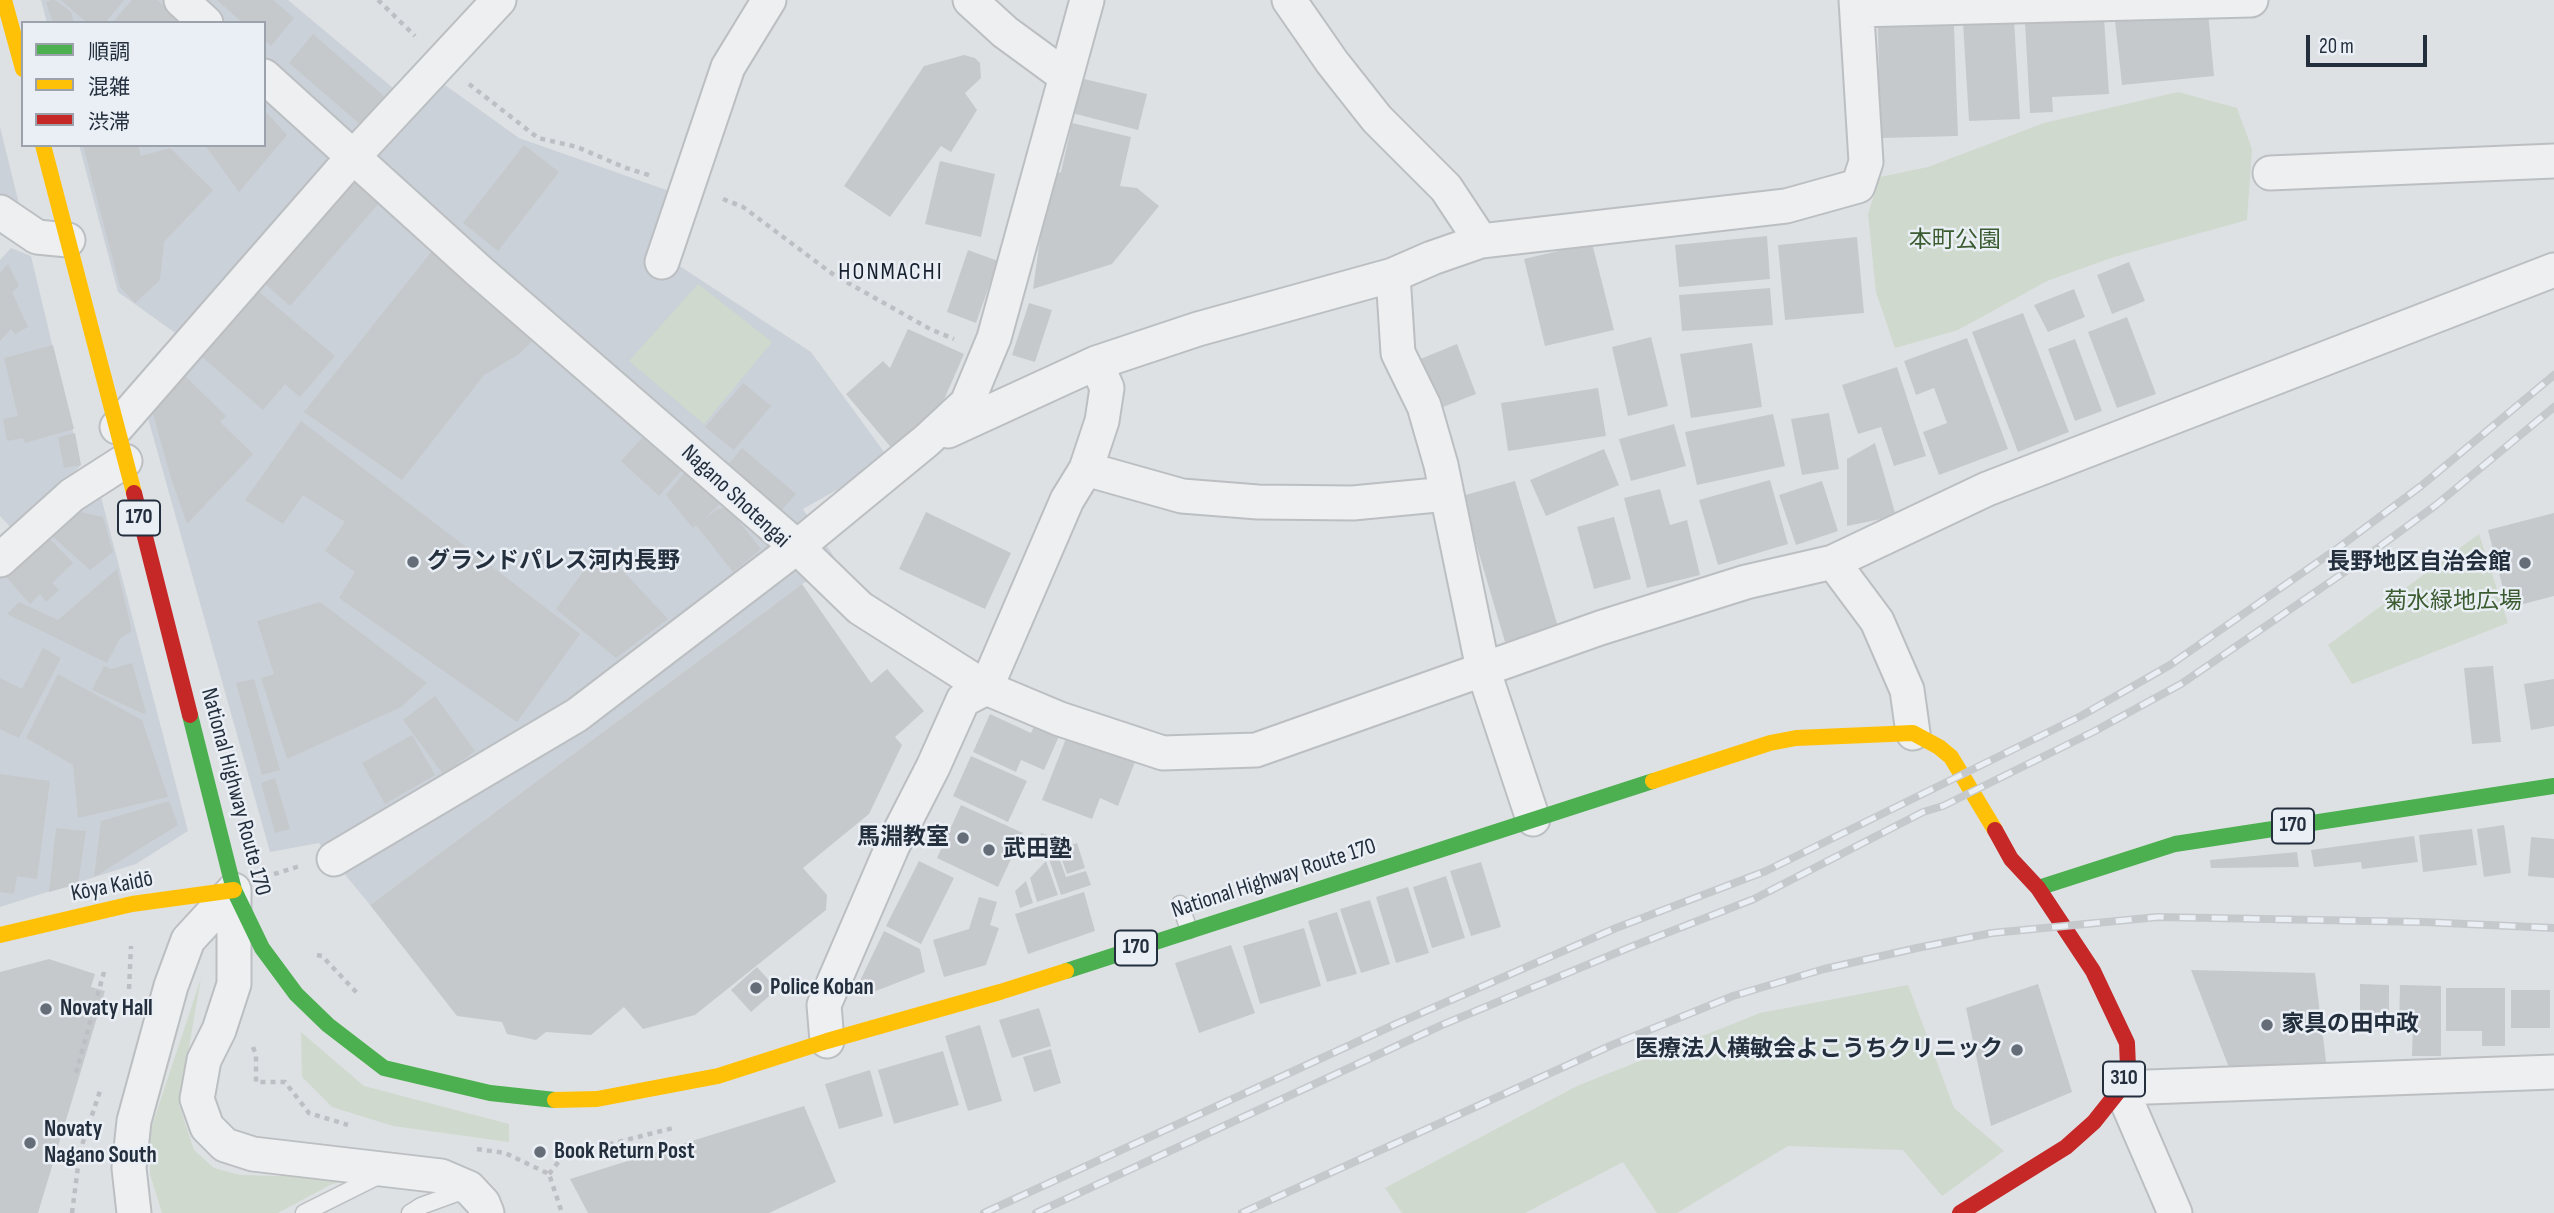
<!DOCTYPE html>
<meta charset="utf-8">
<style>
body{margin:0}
#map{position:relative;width:2554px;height:1213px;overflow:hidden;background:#dee1e4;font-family:"Sofia Sans Condensed","Noto Sans JP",sans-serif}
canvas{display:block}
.legend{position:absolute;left:21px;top:21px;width:245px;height:126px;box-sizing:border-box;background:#eaeff5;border:2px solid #9ba2ac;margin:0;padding:9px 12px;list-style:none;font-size:21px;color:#242f3e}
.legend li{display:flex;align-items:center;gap:14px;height:35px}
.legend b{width:35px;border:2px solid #9ba2ac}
.scale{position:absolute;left:2306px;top:35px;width:121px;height:32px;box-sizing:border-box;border:4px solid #242f3e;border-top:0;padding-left:9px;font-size:21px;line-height:24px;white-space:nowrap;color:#242f3e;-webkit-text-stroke:5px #eaeff5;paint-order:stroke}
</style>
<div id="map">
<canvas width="2554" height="1213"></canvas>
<ul class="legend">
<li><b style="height:9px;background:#4caf50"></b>順調</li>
<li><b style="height:9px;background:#ffc107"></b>混雑</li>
<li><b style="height:9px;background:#c62828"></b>渋滞</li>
</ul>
<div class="scale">20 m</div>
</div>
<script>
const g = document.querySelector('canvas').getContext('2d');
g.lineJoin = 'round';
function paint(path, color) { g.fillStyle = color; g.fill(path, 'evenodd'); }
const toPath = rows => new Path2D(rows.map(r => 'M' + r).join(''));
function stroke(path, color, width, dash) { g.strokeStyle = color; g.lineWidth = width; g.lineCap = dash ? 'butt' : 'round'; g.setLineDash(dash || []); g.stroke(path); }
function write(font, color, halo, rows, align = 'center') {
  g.font = font + ' "Sofia Sans Condensed","Noto Sans JP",sans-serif'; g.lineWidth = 5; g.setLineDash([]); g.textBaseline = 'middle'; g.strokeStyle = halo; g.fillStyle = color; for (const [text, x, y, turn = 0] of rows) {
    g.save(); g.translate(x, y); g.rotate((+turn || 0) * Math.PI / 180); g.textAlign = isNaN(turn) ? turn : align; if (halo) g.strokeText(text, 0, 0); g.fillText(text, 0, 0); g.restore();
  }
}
const built = toPath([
 [41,0,288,0,399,93,185,340,118,292,79,145,264,145,264,23,47,23],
 [438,80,519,138,675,193,675,263,811,352,890,460,803,509,838,563,802,584,370,905,319,843,270,852,144,404],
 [0,127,22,216,0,203],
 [11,248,31,256,81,465,15,532,0,516,0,260],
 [100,493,188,831,136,864,0,907,0,569]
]);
const green = toPath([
 [2178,92,2237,108,2252,149,2247,220,2114,257,2047,281,1958,330,1895,348,1876,292,1868,214,1880,177,1928,167,2044,123],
 [698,284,772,342,704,424,629,361],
 [2479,534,2508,623,2352,684,2328,645],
 [201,978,179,1105,194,1150,214,1168,240,1175,352,1178,330,1185,278,1213,162,1213,150,1174,150,1132],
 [1908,985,1954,1108,2004,1151,1942,1196,1903,1150,1788,1146,1677,1213,1657,1213,1623,1162,1525,1213,1402,1213,1385,1188,1577,1086,1760,1013],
 [301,1032,364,1086,509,1124,509,1142,393,1126,332,1107,302,1077]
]);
const building = toPath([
 [51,0,55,0,71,12,74,23,53,23,46,2],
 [61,0,124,0,105,23,87,23],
 [132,0,157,0,183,23,112,23],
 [217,0,273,0,294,18,271,46,264,40,264,23,243,23],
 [2208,12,2214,76,2122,85,2115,21],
 [2104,18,2109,94,2052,97,2053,112,2030,113,2025,22],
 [2014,20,2020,119,1969,121,1963,23],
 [1954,25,1958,136,1880,138,1878,26],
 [313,34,385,97,361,125,289,63],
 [964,55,975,58,980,63,981,78,965,93,977,110,951,152,941,146,890,217,844,186,924,66],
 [1080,78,1147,94,1138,130,1072,113],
 [264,110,287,135,239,192,205,145,264,145],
 [1072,123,1131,137,1120,186,1137,188,1159,206,1112,264,1033,289,1049,175,1061,172],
 [83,145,138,145,141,156,170,148,213,190,164,242,160,280,135,303,120,287],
 [524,145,559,172,498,251,463,223],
 [940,161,995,174,981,237,925,224],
 [363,165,391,189,290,306,262,281],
 [1767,236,1770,279,1679,287,1675,245],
 [1857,237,1864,313,1785,320,1778,245],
 [1592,243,1614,330,1545,346,1524,259],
 [968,250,998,261,976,323,947,312],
 [432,251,534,339,519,354,484,375,402,480,304,412],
 [2129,262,2145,301,2112,314,2097,275],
 [8,264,19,286,12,292,28,327,15,334,11,329,0,341,0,273],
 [1770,288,1773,325,1682,331,1679,295],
 [2074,289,2085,317,2048,332,2034,305],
 [257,290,335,356,300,397,285,384,263,410,200,355],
 [1029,303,1052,310,1035,362,1012,355],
 [2023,313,2069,432,2018,452,1972,332],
 [2127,317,2156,394,2117,408,2088,332],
 [908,329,964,354,936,418,894,451,846,394,883,361,890,368],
 [1651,337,1668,406,1628,416,1612,347],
 [1967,338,2008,449,1939,475,1923,432,1947,423,1934,388,1916,395,1904,361],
 [2075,339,2102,411,2075,421,2048,349],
 [1752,343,1762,407,1691,418,1680,354],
 [1457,344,1476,394,1433,411,1413,362],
 [53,345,74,429,25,443,23,438,7,441,3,419,18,416,4,358],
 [1897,367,1926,456,1894,466,1881,427,1858,434,1842,385],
 [181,372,226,416,220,422,253,454,187,524,170,475,150,403],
 [743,383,771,406,734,450,705,427],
 [1598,388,1606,436,1508,451,1501,403],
 [1829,413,1839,469,1802,475,1791,419],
 [1773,414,1785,466,1697,485,1685,432],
 [301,421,580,634,517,722,339,598,355,572,325,551,345,522,303,495,283,524,245,500],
 [1674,424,1686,466,1631,481,1619,439],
 [75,433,81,465,64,468,58,437],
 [644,436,681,471,659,496,621,461],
 [1875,443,1896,516,1847,526,1847,459],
 [742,448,796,494,780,512,727,466],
 [1604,449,1619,485,1546,516,1530,480],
 [686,471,722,502,704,519,718,509,727,507,761,549,733,572,696,525,693,528,666,495],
 [1770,480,1788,544,1718,565,1699,500],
 [1515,481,1558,627,1505,642,1462,496],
 [1822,481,1838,531,1796,545,1779,495],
 [1660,489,1670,525,1687,520,1700,575,1647,588,1624,498],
 [76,511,103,517,113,552,90,570,50,534],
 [926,512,1011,553,985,609,899,569],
 [2554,513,2554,596,2508,608,2488,530],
 [1614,517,1631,579,1594,589,1577,527],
 [48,537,73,563,52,583,59,590,46,602,40,594,30,604,6,577],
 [596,554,623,571,668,619,616,658,556,609],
 [117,569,132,631,120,638,107,663,7,614,19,602,58,620],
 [802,584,871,683,887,669,924,711,895,737,902,745,869,814,803,868,827,895,826,910,695,1015,643,1029,624,1007,591,1035,546,1032,536,1040,507,1034,502,1022,457,1016,370,905],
 [320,602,427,683,401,707,287,759,261,678,274,674,257,621],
 [43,648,61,658,19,738,0,729,0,678,22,689],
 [132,663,146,712,144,714,92,690,104,666,111,669],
 [2493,666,2501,742,2472,744,2464,668],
 [58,674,142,720,168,797,78,818,73,765,26,738],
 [254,679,280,770,262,775,236,683],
 [2554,679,2554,726,2531,730,2524,684],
 [435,696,475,751,443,774,403,720],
 [990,714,1031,733,1036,722,1060,734,1044,770,1021,760,1016,772,973,752],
 [412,735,435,775,385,804,362,763],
 [1067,736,1135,762,1118,806,1100,798,1092,819,1042,800],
 [971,756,1027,781,1008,822,953,796],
 [0,774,50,781,37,879,17,876,14,894,0,892],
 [275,778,290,829,275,833,261,783],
 [169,801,178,825,94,877,101,821],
 [961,805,1023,833,998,887,937,858],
 [2504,825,2511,873,2484,877,2477,829],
 [56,828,86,831,78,884,49,892],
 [2472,829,2477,865,2423,872,2419,835],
 [1041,833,1051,836,1047,850,1037,847],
 [2414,836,2418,862,2362,869,2361,862,2314,867,2311,850],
 [2531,837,2554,839,2554,878,2528,876],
 [1077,843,1085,868,1067,874,1058,849],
 [1057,852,1066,877,1086,871,1091,885,1061,895,1049,859],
 [2297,852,2299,867,2211,868,2210,860],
 [919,861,954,878,921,944,886,926],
 [1046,861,1058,895,1037,902,1030,878],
 [1481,862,1501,927,1471,936,1450,871],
 [1446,876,1465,938,1432,948,1413,887],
 [1026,881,1033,903,1020,908,1015,891],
 [1408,887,1429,953,1396,963,1376,897],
 [1084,892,1095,931,1028,954,1015,914],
 [979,897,997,902,990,925,999,928,986,965,944,977,933,940,969,929],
 [1370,900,1390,964,1361,973,1340,909],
 [1337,912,1357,974,1327,982,1308,921],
 [1304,928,1321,986,1260,1004,1243,946],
 [884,931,920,949,925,972,868,994,858,985],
 [1231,945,1255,1013,1199,1033,1175,963],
 [49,959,95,974,91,987,105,991,38,1213,0,1213,0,972],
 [757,967,777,989,751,1012,731,990],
 [2191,970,2315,973,2328,1077,2235,1083],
 [2038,984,2072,1092,1991,1126,1966,1008],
 [2360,984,2389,985,2389,1020,2360,1020],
 [2400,985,2441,986,2441,1056,2412,1056,2413,1028,2399,1028],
 [2446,988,2505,988,2505,1046,2482,1046,2482,1031,2446,1031],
 [2511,990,2550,990,2550,1028,2511,1028],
 [1039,1008,1051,1046,1012,1058,999,1020],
 [980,1025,1002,1101,968,1111,945,1036],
 [1051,1049,1061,1083,1034,1092,1023,1057],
 [943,1051,959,1105,894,1124,878,1070],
 [870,1070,883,1116,839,1129,825,1084],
 [804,1106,836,1182,769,1213,588,1213,570,1179]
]);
const path = toPath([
 [378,0,415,36],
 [469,84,538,138,577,147,626,168,652,176],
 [723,199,743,207,834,275,930,329,954,339],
 [274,874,300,866],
 [317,955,322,956,358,994],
 [129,989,131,946],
 [253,1047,256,1055,256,1082,285,1082,309,1113,348,1125],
 [76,1073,104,972],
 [477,1149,505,1153,549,1174,562,1213],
 [549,1174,563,1156,673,1128],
 [72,1213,80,1151,101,1088]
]);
const lane = toPath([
 [1180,904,1189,930],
 [304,1213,380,1175],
 [410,1213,421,1206,465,1190]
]);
const street = toPath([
 [181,0,206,23],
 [970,0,1005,32,1065,76],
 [1289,0,1332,62,1377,119,1446,188,1481,241],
 [1857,10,2251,0],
 [264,76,479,271,797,547,860,608,986,688,1060,719,1163,753,1256,750,1600,628,1746,582,1833,562,1987,489,2554,270],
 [2270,173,2554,161],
 [0,212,37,237,68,240],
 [662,262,728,67,769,0],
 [1393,275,1398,353,1424,406,1441,465,1483,669,1533,819],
 [117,427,353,157,499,0],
 [948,431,1096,363,1198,329,1393,275,1432,258,1481,241,1786,206,1858,186,1866,162,1856,0],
 [1086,469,1182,496,1258,502,1353,503,1447,494],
 [0,560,72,495,125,461],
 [1833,562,1877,621,1907,690,1913,733],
 [334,859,577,715,797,547,926,441,967,403,994,338,1087,0],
 [234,890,234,984,219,1030,204,1060,197,1099,207,1127,225,1145,253,1154,441,1176,469,1188,483,1203,487,1213],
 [827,1041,824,1005,893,845,933,767,963,700,986,688,1067,500,1086,469,1102,421,1107,388,1096,363],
 [134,1213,129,1168,134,1121,171,986,188,940,234,890],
 [2175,1213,2121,1088,2554,1072]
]);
const fast = toPath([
 [190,715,234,890,262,948,296,994,328,1025,384,1068,490,1093,555,1100],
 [2038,888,2175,844,2554,786],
 [1066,971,1653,781]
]);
const slow = toPath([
 [4,0,23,69],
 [43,145,134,493],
 [1653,781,1770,743,1796,738,1913,733,1939,747,1951,757,1995,830],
 [0,935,132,904,234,890],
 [555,1100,597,1099,718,1076,827,1041,1000,992,1066,971]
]);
const jam = toPath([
 [134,493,190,715],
 [1960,1213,2066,1147,2094,1122,2121,1088,2128,1067,2127,1043,2093,971,2038,888,2011,859,1995,830]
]);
const rail = toPath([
 [984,1213,1396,1024,1616,928,1766,871,2081,716,2170,665,2338,548,2421,486,2554,375],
 [1036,1213,1442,1025,1628,948,1754,899,1923,812,1943,806,2093,732,2181,684,2352,567,2436,505,2554,407],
 [1242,1213,1612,1045,1733,996,1824,969,1917,948,1992,933,2158,917,2423,922,2554,928]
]);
const markers = [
 [413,562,7,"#656d78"],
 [2525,563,7,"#656d78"],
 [963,838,7,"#656d78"],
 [989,850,7,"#656d78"],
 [756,988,7,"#656d78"],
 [46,1009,7,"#656d78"],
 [2267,1025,7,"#656d78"],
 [2017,1050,7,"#656d78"],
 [30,1143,7,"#656d78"],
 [540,1152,7,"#656d78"]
];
const shields = [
 [139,518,42],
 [2293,826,42],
 [1136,948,42],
 [2124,1079,42]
];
const shieldNames = [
 ["170",139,518],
 ["170",2293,826],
 ["170",1136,948],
 ["310",2124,1079]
];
const parkNames = [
 ["本町公園",1955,241],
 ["菊水緑地広場",2453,602]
];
const streetNames = [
 ["Nagano Shotengai",735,497,43],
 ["National Highway Route 170",235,792,75],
 ["National Highway Route 170",1274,879,-18],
 ["Kōya Kaidō",112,887,-11]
];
const poiNames = [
 ["グランドパレス河内長野",427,562],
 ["長野地区自治会館",2511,563,"right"],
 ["馬淵教室",949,838,"right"],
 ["武田塾",1003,850],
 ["Police Koban",770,988],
 ["Novaty Hall",60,1009],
 ["家具の田中政",2281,1025],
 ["医療法人横敏会よこうちクリニック",2003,1050,"right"],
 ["Novaty",44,1130],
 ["Nagano South",44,1156],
 ["Book Return Post",554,1152]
];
const neighbourhoodNames = [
 ["HONMACHI",891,273]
];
paint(built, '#cbd1d8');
paint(green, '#cfd9cd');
paint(building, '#c6c9cc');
stroke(lane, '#bcbfc2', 19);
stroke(street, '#bcbfc2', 37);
stroke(path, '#bdbfc4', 4.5, [5, 5]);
stroke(lane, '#edeff1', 16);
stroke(street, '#edeff1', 33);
stroke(fast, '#4caf50', 16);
stroke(slow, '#ffc107', 16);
stroke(jam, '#c62828', 16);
stroke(rail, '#c6c9cc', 8);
stroke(rail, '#eaeff5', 5, [16]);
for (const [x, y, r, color] of markers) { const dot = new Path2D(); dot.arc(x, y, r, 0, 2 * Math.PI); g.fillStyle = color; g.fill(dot); stroke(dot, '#eaeff5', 2.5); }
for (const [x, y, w] of shields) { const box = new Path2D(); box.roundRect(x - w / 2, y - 17.5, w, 35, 5); g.fillStyle = '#eaeff5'; g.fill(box); stroke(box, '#242f3e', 2); }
write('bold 21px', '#242f3e', null, shieldNames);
write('23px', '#3b5b30', '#eaeff5', parkNames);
write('23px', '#242f3e', '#eaeff5', streetNames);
write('bold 23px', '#242f3e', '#eaeff5', poiNames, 'left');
g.letterSpacing = '2px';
write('24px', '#16202e', '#eaeff5', neighbourhoodNames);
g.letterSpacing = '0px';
</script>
